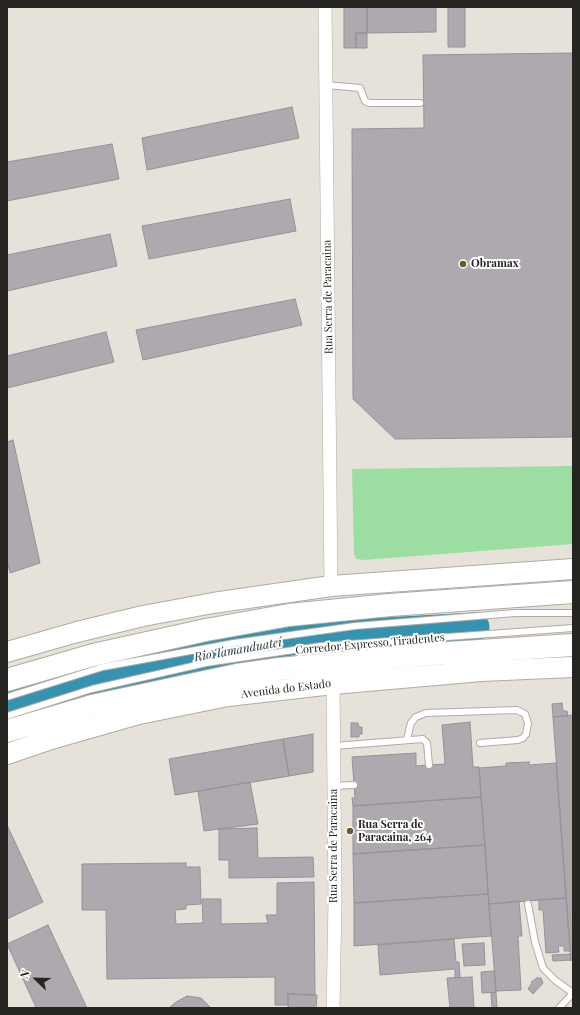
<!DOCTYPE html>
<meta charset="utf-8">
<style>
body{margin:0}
#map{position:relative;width:580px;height:1015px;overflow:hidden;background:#e6e1d9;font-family:"Playfair Display",serif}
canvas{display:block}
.frame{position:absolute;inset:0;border:8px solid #262522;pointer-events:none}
.north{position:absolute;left:16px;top:959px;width:40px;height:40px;-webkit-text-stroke:3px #fff;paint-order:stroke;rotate:293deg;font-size:11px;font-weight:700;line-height:16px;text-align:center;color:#262522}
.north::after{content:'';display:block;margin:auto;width:14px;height:18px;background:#262522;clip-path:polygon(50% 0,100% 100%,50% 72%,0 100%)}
</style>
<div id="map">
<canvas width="580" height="1015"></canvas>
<div class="frame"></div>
<div class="north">N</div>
</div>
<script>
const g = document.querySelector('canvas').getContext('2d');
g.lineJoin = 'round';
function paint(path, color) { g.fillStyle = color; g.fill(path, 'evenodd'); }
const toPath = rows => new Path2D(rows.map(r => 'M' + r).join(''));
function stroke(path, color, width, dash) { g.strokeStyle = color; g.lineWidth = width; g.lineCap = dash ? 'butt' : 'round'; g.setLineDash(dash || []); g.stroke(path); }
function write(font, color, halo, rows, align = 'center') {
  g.font = font + ' "Playfair Display",serif'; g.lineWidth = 4; g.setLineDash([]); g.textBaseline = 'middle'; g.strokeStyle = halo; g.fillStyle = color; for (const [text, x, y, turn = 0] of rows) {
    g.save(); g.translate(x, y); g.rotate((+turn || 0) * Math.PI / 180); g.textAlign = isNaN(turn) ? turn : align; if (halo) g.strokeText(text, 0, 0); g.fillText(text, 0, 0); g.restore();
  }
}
const green = toPath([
 [573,466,573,544,363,560,356,559,354,553,352,469]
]);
const river = toPath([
 [7,705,71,686,177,661,327,635,475,627]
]);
const building = toPath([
 [344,7,367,7,367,33,356,33,356,48,344,48,344,7],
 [367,7,436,7,436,32,367,33,367,7],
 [448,7,465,7,465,47,448,47,448,7],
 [356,33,367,33,367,48,356,48,356,33],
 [573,53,573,437,395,439,353,399,352,129,424,128,423,55,573,53],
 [292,107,299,138,147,170,142,138,292,107],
 [112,144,119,179,7,201,7,162,112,144],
 [290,199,296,231,149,259,142,226,290,199],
 [110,234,117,266,7,291,7,255,110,234],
 [295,299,302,325,143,360,136,330,295,299],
 [106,332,114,362,7,388,7,356,106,332],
 [13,440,40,563,10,573,7,560,7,442,13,440],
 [562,703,563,711,567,711,568,716,553,717,552,704,562,703],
 [573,715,573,959,571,961,553,717,573,715],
 [470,722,473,767,479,767,481,797,353,806,352,798,355,798,352,757,416,753,416,766,445,764,442,725,470,722],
 [351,723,358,723,359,727,362,727,362,734,359,734,359,737,351,737,351,723],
 [313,734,313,772,289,776,283,739,313,734],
 [283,739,289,776,175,795,169,759,283,739],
 [529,762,529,765,556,763,566,898,489,904,479,768,506,766,506,763,529,762],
 [250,782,258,824,204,831,198,791,250,782],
 [481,797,485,845,353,854,353,806,481,797],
 [7,825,43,902,7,919,7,825],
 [257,828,258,858,313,857,314,877,229,878,229,860,219,860,219,829,257,828],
 [485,845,488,894,354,903,353,854,485,845],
 [186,863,186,867,200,867,201,904,186,905,186,909,175,910,176,924,203,923,202,899,221,899,221,924,268,923,266,915,277,915,277,883,314,882,315,995,288,994,288,1005,275,1005,275,977,107,979,106,910,82,910,82,864,186,863],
 [488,894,491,936,354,946,354,903,488,894],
 [566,898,570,951,564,951,564,946,558,946,559,952,546,953,543,910,539,910,539,900,566,898],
 [519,901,522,936,518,936,521,990,496,991,489,904,519,901],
 [48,925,87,1008,36,1008,34,1003,7,944,48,925],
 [454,939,456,962,459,962,460,977,455,978,455,969,380,975,378,945,454,939],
 [484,943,485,965,464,966,462,944,484,943],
 [570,954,571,960,553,961,552,955,570,954],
 [494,971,496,992,482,993,481,972,494,971],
 [472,977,474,1008,450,1008,447,978,472,977],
 [537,978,541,978,543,983,533,994,528,989,532,983,531,982,537,978],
 [496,992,497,1008,492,1008,491,993,496,992],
 [288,994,317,995,316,1008,288,1008,288,994],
 [187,996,201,998,211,1008,169,1008,176,1002,187,996]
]);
const lane = toPath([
 [326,85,360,88,365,101,369,103,420,103],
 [7,697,103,667,234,643,355,626,515,613,573,613],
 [7,716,92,689,206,663,321,646,573,628],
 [407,739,411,723,416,717,426,713,517,710,525,714,528,723,526,734,523,738,518,740,480,743],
 [334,746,423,739,427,743,429,765],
 [334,786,354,785],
 [528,904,535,942,543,968,556,981,573,993],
 [559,1008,573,993]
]);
const street = toPath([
 [325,7,331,586],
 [333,1008,335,901,333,684]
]);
const primary = toPath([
 [7,652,77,632,143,616,213,603,331,586,573,569],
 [7,754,48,740,139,714,228,696,333,684,481,671,573,667]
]);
const highway = toPath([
 [7,680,93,655,206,630,289,615,390,605,573,592],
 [7,731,92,706,237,675,279,669,433,654,573,645]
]);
const markers = [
 [463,264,4,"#665e2a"],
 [350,831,4,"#665e2a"]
];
const poiNames = [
 ["Obramax",471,264],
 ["Rua Serra de",358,825],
 ["Paracaina, 264",358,838]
];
const streetNames = [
 ["Rua Serra de Paracaina",328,297,-91],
 ["Corredor Expresso Tiradentes",370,644,-5],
 ["Avenida do Estado",286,689,-7],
 ["Rua Serra de Paracaina",334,846,-90]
];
const waterNames = [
 ["Rio Tamanduateí",238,650,-10]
];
paint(green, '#9cdda2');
stroke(river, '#3493b0', 29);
paint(building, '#aea8af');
stroke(building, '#969198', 1);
stroke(lane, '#b0aca4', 8);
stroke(street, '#b0aca4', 14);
stroke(primary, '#b0aca4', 22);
stroke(highway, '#b0aca4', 24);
stroke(lane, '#fff', 6);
stroke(street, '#fff', 13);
stroke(primary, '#fff', 20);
stroke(highway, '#fff', 22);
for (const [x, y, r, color] of markers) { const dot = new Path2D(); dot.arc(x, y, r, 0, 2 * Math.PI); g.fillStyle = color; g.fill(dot); stroke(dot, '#fff', 1.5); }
write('bold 11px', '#262522', '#fff', poiNames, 'left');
write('11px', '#262522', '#fff', streetNames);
write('italic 12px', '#1a2f37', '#fff', waterNames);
</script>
